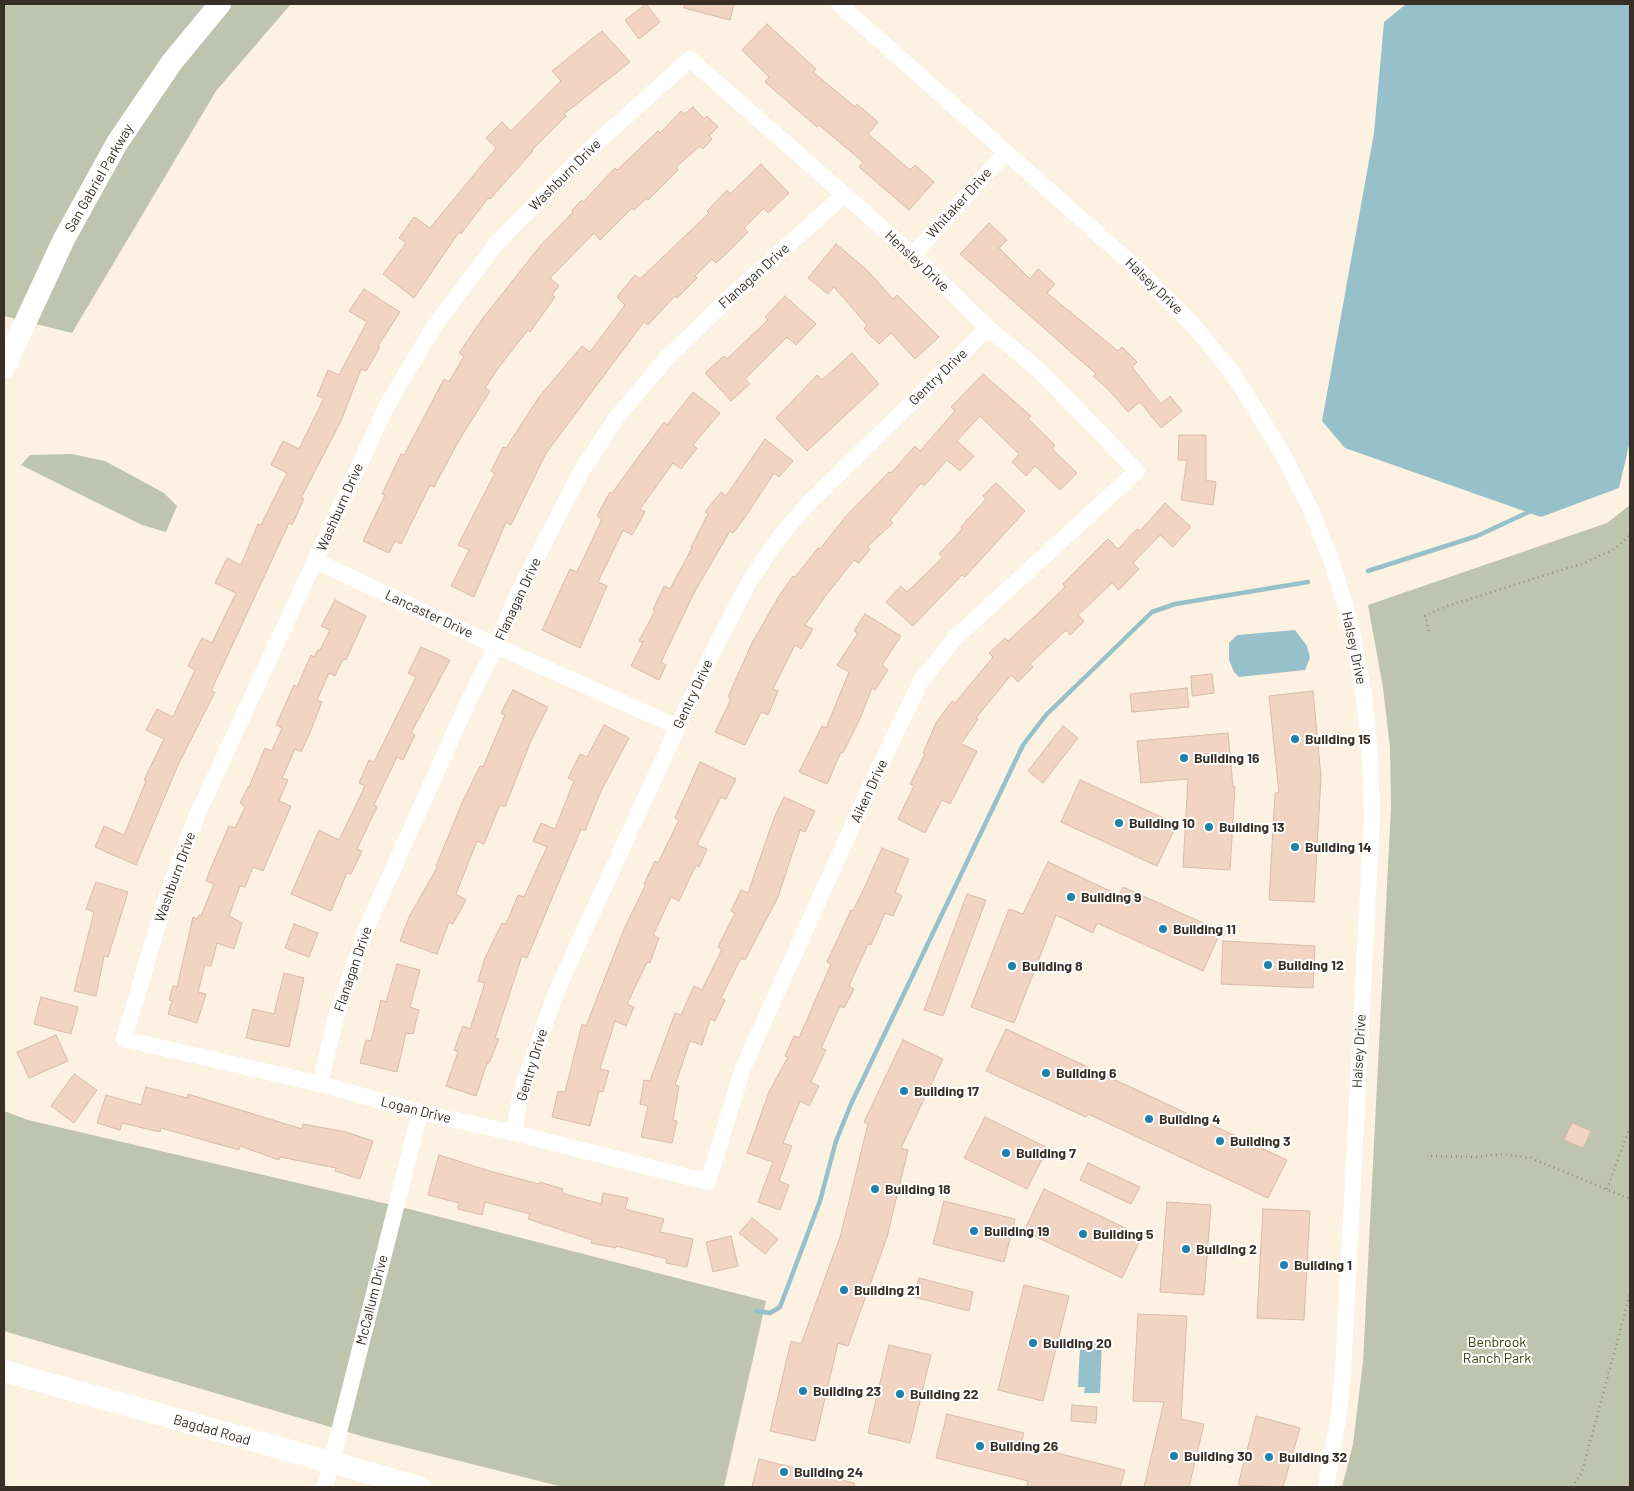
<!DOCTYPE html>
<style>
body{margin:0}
#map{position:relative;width:1634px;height:1491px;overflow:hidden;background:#fdf1e1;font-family:Barlow,sans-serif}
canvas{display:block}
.frame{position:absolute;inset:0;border:5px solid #383026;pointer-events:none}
</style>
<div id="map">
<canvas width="1634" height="1491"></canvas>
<div class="frame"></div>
</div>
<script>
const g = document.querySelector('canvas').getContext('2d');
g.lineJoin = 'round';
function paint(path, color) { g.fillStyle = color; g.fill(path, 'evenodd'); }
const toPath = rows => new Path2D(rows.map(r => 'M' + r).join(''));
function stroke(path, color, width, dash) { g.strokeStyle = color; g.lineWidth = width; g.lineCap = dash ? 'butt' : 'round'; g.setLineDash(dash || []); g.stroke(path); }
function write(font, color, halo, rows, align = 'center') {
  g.font = font + ' Barlow,sans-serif'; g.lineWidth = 4; g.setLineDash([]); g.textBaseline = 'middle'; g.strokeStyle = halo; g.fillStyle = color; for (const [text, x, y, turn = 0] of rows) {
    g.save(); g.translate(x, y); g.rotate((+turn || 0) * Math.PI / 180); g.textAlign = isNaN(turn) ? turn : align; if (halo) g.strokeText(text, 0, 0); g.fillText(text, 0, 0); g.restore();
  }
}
const green = toPath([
 [4,4,291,4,216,91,72,333,4,316],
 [72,454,105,461,164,493,177,506,166,532,142,525,21,465,30,455],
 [1630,505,1630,1487,1342,1487,1353,1444,1363,1362,1391,806,1390,747,1383,688,1368,605,1607,523],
 [4,1111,28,1120,409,1209,766,1301,724,1487,563,1487,368,1438,4,1331]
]);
const water = toPath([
 [1406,4,1630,4,1630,441,1619,488,1541,517,1345,448,1322,421,1374,133,1384,22],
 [1295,630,1307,646,1310,658,1305,670,1239,677,1234,672,1229,660,1229,643,1237,635],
 [1090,1340,1102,1340,1100,1393,1084,1393,1085,1387,1078,1387,1080,1346,1089,1346]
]);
const stream = toPath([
 [1368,571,1477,536,1533,510],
 [756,1311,770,1313,780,1307,820,1201,836,1141,851,1104,1023,745,1046,715,1152,612,1175,604,1308,582]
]);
const building = toPath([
 [646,4,660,22,639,39,625,20,646,4],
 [684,4,734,4,730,20,684,8,684,4],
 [767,24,816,69,813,72,855,107,857,104,878,122,868,134,910,170,915,165,934,182,909,210,859,167,863,162,819,125,817,127,765,82,769,77,742,50,767,24],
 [602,31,630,62,564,114,566,116,532,150,533,151,490,199,488,198,461,234,459,232,414,298,383,274,406,243,399,238,414,217,430,228,496,148,486,138,502,122,511,131,561,81,552,71,602,31],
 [693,107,704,119,707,116,718,127,709,136,712,139,703,149,700,146,676,167,678,170,648,200,647,198,634,210,632,208,600,240,594,233,550,278,559,286,552,295,555,297,530,332,528,330,499,367,485,388,490,391,458,442,434,487,430,485,401,544,395,541,389,553,363,541,385,495,382,494,401,454,404,455,444,379,449,382,464,356,459,353,483,318,541,245,573,212,572,210,582,200,583,202,615,168,617,170,658,131,660,133,681,111,684,114,693,107],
 [761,164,789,193,768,213,764,208,744,228,748,232,727,253,716,263,712,259,695,276,697,278,677,298,675,296,648,325,644,322,546,453,511,525,506,522,474,597,451,586,469,550,458,545,495,473,491,471,503,447,506,448,539,397,582,346,590,352,625,305,617,297,635,275,640,279,709,213,707,211,727,190,730,194,761,164],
 [989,223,1007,240,999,248,1030,279,1038,269,1055,284,1047,293,1118,351,1122,347,1137,362,1132,367,1161,404,1170,396,1182,411,1161,428,1140,402,1128,412,1109,390,1093,376,1096,374,960,254,989,223],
 [836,244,867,270,893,299,897,295,939,337,915,359,891,333,879,344,864,329,867,325,834,287,828,294,808,278,836,244],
 [364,289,400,312,378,346,380,347,366,371,361,369,341,421,301,498,304,499,292,525,289,523,211,691,215,692,178,765,136,865,95,847,104,826,124,835,146,781,144,780,164,739,146,730,157,709,173,717,195,670,188,666,202,638,212,643,236,593,215,583,227,558,241,565,258,524,261,525,287,473,271,465,283,441,299,449,324,398,317,396,328,370,339,375,367,322,349,311,364,289],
 [785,296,816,324,796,345,787,337,745,379,750,384,731,401,705,373,724,356,727,359,768,320,765,317,785,296],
 [852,353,879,384,807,451,776,418,817,375,822,380,852,353],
 [983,374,1031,416,1028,419,1055,445,1052,449,1077,473,1060,490,1035,466,1026,476,1012,462,1019,454,980,416,957,441,974,456,960,471,947,460,924,486,921,483,890,520,893,523,867,547,870,549,859,563,854,560,824,598,805,625,813,629,801,649,795,645,773,689,778,691,768,715,761,712,745,745,715,732,731,699,728,697,752,643,779,596,793,576,795,577,818,548,820,549,846,516,889,472,891,473,915,446,920,451,955,411,951,407,983,374],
 [693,392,720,413,693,445,697,448,681,469,673,463,640,509,645,512,632,535,623,530,598,582,607,586,580,648,542,630,570,569,577,572,602,519,597,516,610,492,612,493,664,422,667,425,693,392],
 [1179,435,1206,435,1206,480,1216,482,1213,505,1181,500,1187,460,1178,460,1179,435],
 [765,439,793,461,779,477,774,473,746,516,733,533,730,531,695,591,661,662,666,665,659,680,631,666,643,642,639,641,655,611,653,610,664,586,670,589,692,548,691,547,708,514,705,512,721,492,726,496,765,439],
 [996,483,1025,511,965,577,962,575,913,626,886,602,901,586,907,592,943,557,939,554,962,529,961,527,986,499,983,496,996,483],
 [1165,503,1191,527,1173,547,1160,535,1133,563,1139,569,1119,590,1112,583,1078,615,1084,621,1070,635,1066,630,1030,664,1033,667,1018,682,1011,675,976,718,978,719,961,744,977,751,950,804,942,800,925,833,898,819,914,786,910,784,925,754,923,753,936,723,952,701,955,703,993,657,989,653,1005,638,1008,641,1033,618,1065,587,1063,584,1108,539,1118,549,1137,529,1140,531,1165,503],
 [335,600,366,616,346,660,343,659,335,676,329,673,317,700,322,702,309,735,301,752,295,749,282,778,288,780,279,801,291,806,263,871,253,867,245,887,240,886,229,916,242,923,234,949,217,943,211,966,205,965,198,992,206,994,197,1023,168,1014,172,1001,169,1000,173,986,177,987,193,917,197,919,199,915,201,916,214,884,206,881,212,865,229,826,235,828,245,807,240,803,248,787,249,787,265,748,272,751,282,728,276,725,294,685,297,687,311,655,314,657,318,650,320,650,330,630,321,626,335,600],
 [865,614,901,636,882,665,888,670,875,690,872,688,859,721,843,753,841,752,827,784,799,772,822,726,826,728,849,672,837,665,858,633,854,631,865,614],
 [421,647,450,660,411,733,415,735,403,760,397,757,374,805,377,807,357,849,362,851,351,874,347,873,331,911,291,894,319,830,339,840,365,786,359,783,369,760,374,762,416,677,408,673,421,647],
 [1212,674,1214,693,1192,696,1191,676,1212,674],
 [1187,688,1189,707,1132,712,1130,694,1187,688],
 [513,690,548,707,530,743,505,807,500,805,484,844,477,841,456,894,466,900,453,924,449,922,437,954,400,941,409,917,438,866,436,866,462,803,480,766,483,767,505,715,501,713,513,690],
 [1313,691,1321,777,1314,902,1269,900,1275,793,1279,793,1269,696,1313,691],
 [604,725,629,738,600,793,585,831,581,829,527,958,522,956,495,1038,499,1039,489,1063,487,1063,476,1096,446,1086,458,1052,454,1050,463,1026,470,1029,485,983,478,981,485,958,502,923,506,924,518,895,524,897,547,847,533,841,541,823,555,829,574,781,568,778,580,754,587,757,604,725],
 [1063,726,1078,738,1043,783,1028,771,1063,726],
 [1228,733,1233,787,1235,787,1230,870,1183,867,1188,779,1141,783,1137,741,1228,733],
 [700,762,736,779,726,799,721,797,697,845,707,849,699,867,696,865,679,901,671,897,653,935,659,938,650,963,647,962,627,1004,634,1007,626,1026,615,1021,600,1069,609,1071,603,1092,599,1091,590,1126,552,1117,558,1091,565,1092,582,1024,586,1026,624,929,646,884,644,884,655,861,658,863,679,820,675,818,700,762],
 [1080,780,1177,824,1157,866,1061,822,1080,780],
 [784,797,815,811,805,832,800,830,778,897,745,960,741,958,721,998,725,1000,715,1021,710,1019,702,1045,690,1041,675,1085,679,1086,673,1120,677,1121,672,1143,641,1137,648,1106,640,1104,644,1080,650,1081,675,1013,681,1015,694,986,702,990,722,949,718,947,735,913,731,911,741,890,748,893,774,818,784,797],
 [882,848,909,859,895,892,902,896,893,916,885,913,871,945,868,944,849,986,854,989,844,1008,840,1006,821,1048,826,1050,811,1082,819,1086,809,1106,800,1101,783,1143,792,1146,779,1181,789,1185,780,1210,758,1202,773,1162,747,1153,769,1092,788,1057,785,1056,794,1036,799,1038,831,964,827,962,851,910,853,911,868,880,882,848],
 [1048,862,1119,895,1123,887,1221,931,1203,971,1097,923,1093,933,1056,915,1014,1023,971,1007,1009,909,1023,914,1048,862],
 [96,882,128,892,108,957,104,956,96,996,74,991,94,912,86,909,96,882],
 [967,894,986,900,943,1016,924,1010,967,894],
 [294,924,318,933,309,957,285,948,294,924],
 [1223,941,1315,946,1313,988,1221,984,1223,941],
 [397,964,420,970,410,1007,419,1010,413,1034,406,1033,397,1072,360,1063,366,1040,371,1041,381,1000,386,1002,397,964],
 [284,973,304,978,289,1047,246,1038,253,1009,274,1014,284,973],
 [41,997,78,1007,71,1034,34,1024,41,997],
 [1006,1029,1287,1160,1268,1198,1088,1114,1086,1117,986,1071,1006,1029],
 [56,1035,68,1061,29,1078,17,1052,56,1035],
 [903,1040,943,1059,901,1148,908,1150,887,1237,848,1346,838,1343,815,1441,770,1431,791,1341,801,1344,841,1234,868,1124,864,1122,903,1040],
 [74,1074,97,1090,74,1123,51,1106,74,1074],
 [146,1087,187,1098,188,1094,302,1129,303,1124,346,1132,373,1141,360,1179,335,1171,336,1168,280,1157,279,1160,240,1146,239,1150,161,1128,160,1132,122,1123,120,1130,97,1123,106,1095,141,1105,146,1087],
 [985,1117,1048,1148,1027,1189,964,1158,985,1117],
 [1572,1123,1591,1131,1583,1148,1564,1140,1572,1123],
 [439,1155,493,1172,539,1184,540,1182,563,1189,562,1193,601,1204,603,1193,628,1198,625,1209,664,1219,660,1232,693,1239,687,1267,666,1263,667,1259,616,1246,616,1248,591,1243,592,1240,528,1219,530,1214,485,1202,482,1215,458,1209,459,1203,428,1195,439,1155],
 [1088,1163,1140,1187,1131,1204,1080,1180,1088,1163],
 [1044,1189,1142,1236,1122,1278,1024,1231,1044,1189],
 [944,1201,1015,1219,1004,1262,933,1244,944,1201],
 [1167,1202,1211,1205,1204,1295,1160,1292,1167,1202],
 [1263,1209,1310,1211,1304,1320,1257,1318,1263,1209],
 [752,1218,778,1239,765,1254,739,1233,752,1218],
 [731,1236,738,1266,713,1272,706,1242,731,1236],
 [919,1278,973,1292,969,1311,914,1297,919,1278],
 [1024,1285,1069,1296,1043,1401,998,1390,1024,1285],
 [1138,1314,1187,1316,1181,1419,1204,1424,1189,1487,1144,1487,1164,1402,1133,1401,1138,1314],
 [889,1345,931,1355,910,1443,868,1433,889,1345],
 [1072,1405,1097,1407,1096,1423,1071,1421,1072,1405],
 [947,1414,1024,1433,1021,1444,1125,1470,1120,1487,1027,1487,1028,1481,936,1458,947,1414],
 [1256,1416,1300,1428,1283,1487,1238,1485,1256,1416],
 [759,1459,854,1483,854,1487,752,1487,759,1459]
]);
const path = toPath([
 [1429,631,1425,616,1441,608,1587,562,1616,548,1630,535],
 [1431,1156,1477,1157,1502,1154,1531,1158,1630,1199],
 [1607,1189,1630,1127],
 [1572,1487,1582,1472,1630,1294]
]);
const street = toPath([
 [839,4,1133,265,1195,327,1233,374,1280,449,1310,508,1333,565,1352,629,1364,696,1370,757,1372,816,1343,1371,1339,1413,1326,1487],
 [690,59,913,255,988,328,1040,371,1137,471,955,638,921,681,873,780,743,1068,708,1182,514,1133,420,1112,320,1084,124,1039,168,891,198,813,387,405,435,325,497,243,579,159,690,59],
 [913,255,1006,152],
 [316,561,496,646,678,727],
 [320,1084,336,1017,367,927,467,704,496,646,516,597,581,472,617,417,668,357,732,295,844,195],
 [514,1133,521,1092,556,992,710,657,750,580,780,536,808,504,988,328],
 [325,1487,420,1112]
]);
const secondary = toPath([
 [4,368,64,239,117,143,172,62,220,4],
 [4,1371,420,1487]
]);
const markers = [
 [1295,739,5,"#1d81ab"],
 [1184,758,5,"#1d81ab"],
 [1119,823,5,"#1d81ab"],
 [1209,827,5,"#1d81ab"],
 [1295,847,5,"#1d81ab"],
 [1071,897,5,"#1d81ab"],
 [1163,929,5,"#1d81ab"],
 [1268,965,5,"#1d81ab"],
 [1012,966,5,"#1d81ab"],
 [1046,1073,5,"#1d81ab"],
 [904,1091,5,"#1d81ab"],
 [1149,1119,5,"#1d81ab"],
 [1220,1141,5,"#1d81ab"],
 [1006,1153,5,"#1d81ab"],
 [875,1189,5,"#1d81ab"],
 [974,1231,5,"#1d81ab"],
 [1083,1234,5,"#1d81ab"],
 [1186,1249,5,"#1d81ab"],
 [1284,1265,5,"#1d81ab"],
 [844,1290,5,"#1d81ab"],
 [1033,1343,5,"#1d81ab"],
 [803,1391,5,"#1d81ab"],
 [900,1394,5,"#1d81ab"],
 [980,1446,5,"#1d81ab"],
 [1174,1456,5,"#1d81ab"],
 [1269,1457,5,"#1d81ab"],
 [784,1472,5,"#1d81ab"]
];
const streetNames = [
 ["Washburn Drive",565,175,-45],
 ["San Gabriel Parkway",99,178,-60],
 ["Whitaker Drive",959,203,-48],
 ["Hensley Drive",917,261,43],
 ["Flanagan Drive",754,276,-42],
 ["Halsey Drive",1154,286,44],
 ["Gentry Drive",938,377,-44],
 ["Washburn Drive",340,507,-66],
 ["Flanagan Drive",518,599,-65],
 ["Lancaster Drive",429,614,25],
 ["Halsey Drive",1354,648,78],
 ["Gentry Drive",693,694,-65],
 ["Aiken Drive",869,791,-65],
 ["Washburn Drive",175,877,-70],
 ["Flanagan Drive",353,969,-71],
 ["Halsey Drive",1359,1051,-87],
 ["Gentry Drive",532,1065,-73],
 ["Logan Drive",416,1110,14],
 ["McCallum Drive",372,1300,-76],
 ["Bagdad Road",212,1430,16]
];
const poiNames = [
 ["Building 15",1305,739],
 ["Building 16",1194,758],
 ["Building 10",1129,823],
 ["Building 13",1219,827],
 ["Building 14",1305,847],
 ["Building 9",1081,897],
 ["Building 11",1173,929],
 ["Building 12",1278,965],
 ["Building 8",1022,966],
 ["Building 6",1056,1073],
 ["Building 17",914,1091],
 ["Building 4",1159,1119],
 ["Building 3",1230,1141],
 ["Building 7",1016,1153],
 ["Building 18",885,1189],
 ["Building 19",984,1231],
 ["Building 5",1093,1234],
 ["Building 2",1196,1249],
 ["Building 1",1294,1265],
 ["Building 21",854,1290],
 ["Building 20",1043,1343],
 ["Building 23",813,1391],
 ["Building 22",910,1394],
 ["Building 26",990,1446],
 ["Building 30",1184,1456],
 ["Building 32",1279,1457],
 ["Building 24",794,1472]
];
const parkNames = [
 ["Benbrook",1497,1342],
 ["Ranch Park",1497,1358]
];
paint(green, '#bec4ad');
paint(water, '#96c1ca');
stroke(stream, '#96c1ca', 4.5);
paint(building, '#f1d4c1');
stroke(building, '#d7bba9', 1);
stroke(path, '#93897c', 2.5, [1, 4]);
stroke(street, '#fff', 16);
stroke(secondary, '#fff', 22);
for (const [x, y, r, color] of markers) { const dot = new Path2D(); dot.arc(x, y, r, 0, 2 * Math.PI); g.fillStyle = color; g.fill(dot); stroke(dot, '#fff', 2); }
write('14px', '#383026', '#fff', streetNames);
write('bold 14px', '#383026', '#fff', poiNames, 'left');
write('14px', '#353f06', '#fff', parkNames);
</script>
